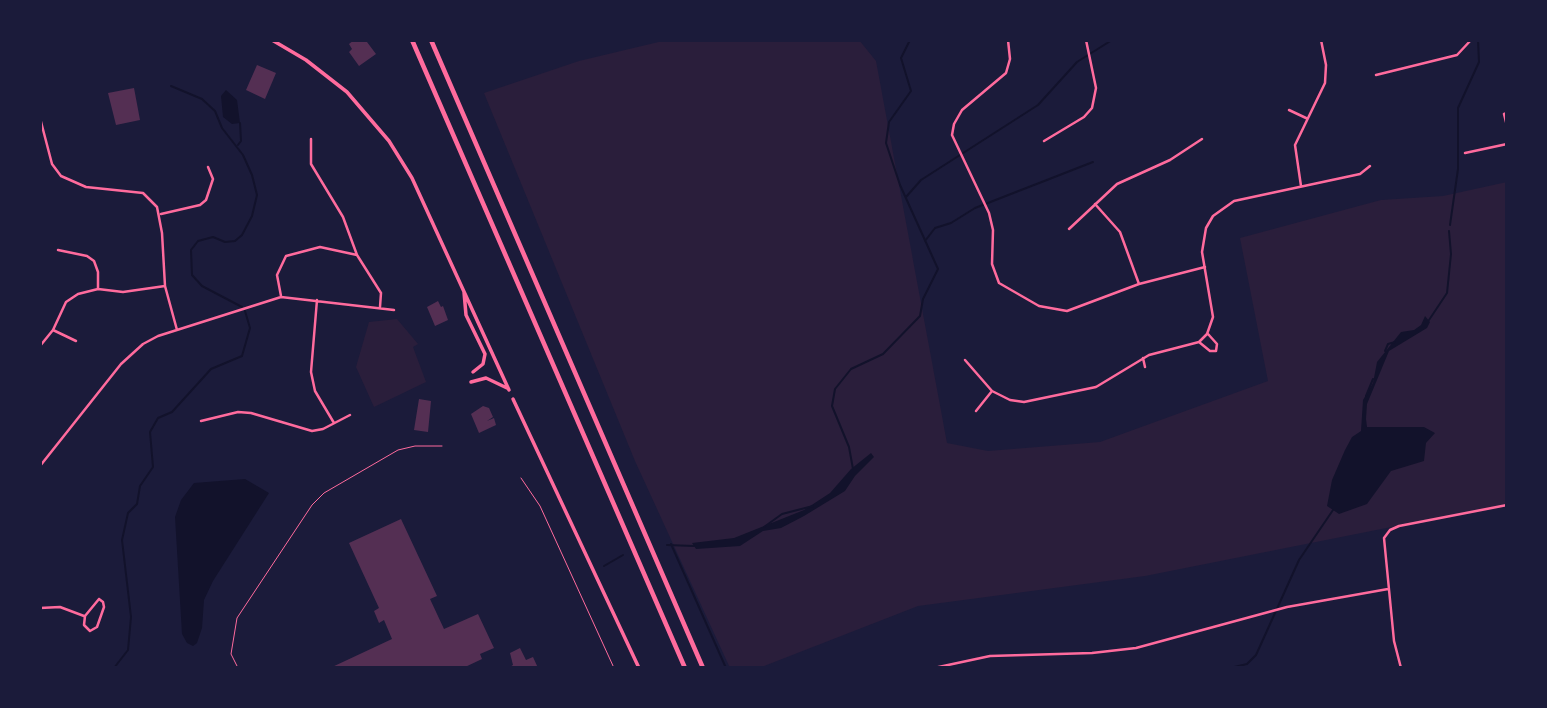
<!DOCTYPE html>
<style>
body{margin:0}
#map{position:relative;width:1547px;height:708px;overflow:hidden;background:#1b1b3a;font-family:"IBM Plex Sans",sans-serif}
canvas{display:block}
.frame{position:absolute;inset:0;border:42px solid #1b1b3a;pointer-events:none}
</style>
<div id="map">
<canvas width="1547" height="708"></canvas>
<div class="frame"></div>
</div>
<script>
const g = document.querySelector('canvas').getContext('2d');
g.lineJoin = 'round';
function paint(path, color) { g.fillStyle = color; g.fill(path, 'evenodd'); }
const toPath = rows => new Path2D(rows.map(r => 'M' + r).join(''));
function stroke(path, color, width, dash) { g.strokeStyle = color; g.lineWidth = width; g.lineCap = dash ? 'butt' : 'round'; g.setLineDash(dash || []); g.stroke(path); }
const green = toPath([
 [667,40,859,40,876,61,947,443,988,451,1100,442,1268,381,1240,238,1381,200,1443,196,1507,182,1507,504,1145,576,918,606,759,668,730,668,635,461,484,93,579,61],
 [397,319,418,344,413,347,426,382,374,407,356,367,369,322]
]);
const water = toPath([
 [226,90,237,100,240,123,232,124,223,117,221,96],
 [1425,316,1430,322,1427,328,1389,351,1367,404,1366,419,1367,427,1424,427,1435,433,1426,443,1424,461,1391,471,1367,504,1339,514,1327,506,1332,480,1345,450,1352,437,1361,431,1363,400,1373,383,1377,362,1401,332,1414,330,1421,325],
 [871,453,874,457,855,476,845,491,804,516,781,528,763,531,740,546,696,549,692,543,734,538,804,510,830,493,851,469],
 [245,479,269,493,213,581,204,600,202,628,197,643,193,646,187,643,182,634,175,517,181,500,194,483]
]);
const stream = toPath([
 [171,86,202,99,215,111,222,128,243,155,252,175,257,195,252,216,242,235,235,241,225,242,213,237,198,241,191,250,192,275,202,286,242,307],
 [238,145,241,141,240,123],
 [906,197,921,180,1038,105,1077,62,1112,40],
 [1450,225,1458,169,1458,108,1479,62,1478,40],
 [925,241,935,228,951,223,975,208,1093,162],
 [1429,320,1447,293,1451,254,1449,231],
 [1385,351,1388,344,1395,342],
 [1366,396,1373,379],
 [853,469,849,447,832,406,835,389,851,369,883,354,920,316,923,299,938,269,900,185,886,143,889,122,911,91,901,58,910,40],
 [764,527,782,514,813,506],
 [671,544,726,668],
 [667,545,694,546],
 [604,566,623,555],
 [114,668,128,650,131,617,122,540,128,513,137,504,140,486,153,467,150,432,158,418,172,412,211,369,242,356,250,328,245,311],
 [1230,668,1247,664,1256,655,1299,560,1333,510]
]);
const building = toPath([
 [354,40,369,40,367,42,376,54,359,66,349,52,352,49,349,44],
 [257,65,276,73,265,99,246,90],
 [134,88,140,120,116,125,108,93],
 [438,301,441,307,443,306,448,320,435,326,427,307],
 [419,399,431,401,428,432,414,430],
 [483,406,489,408,493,417,487,421,494,418,496,425,479,433,471,414],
 [401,519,437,596,430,599,444,629,478,614,494,648,480,654,482,659,463,668,330,668,392,639,384,620,379,623,374,611,379,608,349,543],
 [520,648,526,660,533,657,538,668,508,668,513,665,510,653]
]);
const service = toPath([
 [521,478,540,506,614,668],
 [238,668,231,654,237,618,312,505,324,493,398,450,415,446,442,446]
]);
const minor = toPath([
 [1008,40,1010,59,1006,73,962,110,954,124,952,135,989,213,993,230,992,264,999,283,1039,306,1067,311,1139,284,1205,267],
 [1376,75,1457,55,1471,40],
 [1289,110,1306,118],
 [1507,113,1504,114,1507,126],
 [40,118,52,164,61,176,86,187,143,193,157,207,162,233,165,286,177,330],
 [311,139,311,164,343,217,357,255],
 [1044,141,1084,117,1092,108,1096,88,1086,40],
 [1465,153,1507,144],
 [1301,186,1295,145,1325,83,1326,65,1321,40],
 [1095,204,1120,232,1139,284],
 [161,214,200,205,206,200,213,179,208,167],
 [1069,229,1117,184,1170,160,1202,139],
 [58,250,87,256,94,261,98,272,98,289],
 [281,296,277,275,286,256,320,247,357,255,381,293,380,307],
 [317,300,311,372,315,391,334,423],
 [53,330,76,341],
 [1199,342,1210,351,1216,351,1217,344,1208,334],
 [40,346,53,330,66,302,78,294,98,289,123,292,165,286],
 [1143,358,1145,367],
 [965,360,992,391,1010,400,1024,402,1096,387,1149,355,1199,342,1207,334,1213,317,1202,252,1206,228,1213,216,1234,201,1360,174,1370,166],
 [976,411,992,391],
 [201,421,238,412,251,413,312,431,323,429,350,415],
 [40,466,121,364,143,344,158,336,281,297,394,310],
 [99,599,103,602,104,607,97,627,90,631,84,625,85,616,99,599],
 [40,608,60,607,84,616],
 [40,666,42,668],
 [934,668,990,656,1092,653,1136,648,1287,607,1388,589],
 [1401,668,1394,641,1384,538,1390,530,1399,526,1507,505]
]);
const secondary = toPath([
 [272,40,306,60,347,92,389,141,412,178,509,390],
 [464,292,466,315,485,354,483,364,473,372],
 [471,382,486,378,507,388],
 [513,399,639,668]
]);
const motorway = toPath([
 [412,40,685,668],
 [431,40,703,668]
]);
paint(green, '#2a1e3b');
paint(water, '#12122b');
stroke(stream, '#12122b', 2);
paint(building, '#542f53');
stroke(service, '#ff6b9d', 1);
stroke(minor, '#ff6b9d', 2.5);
stroke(secondary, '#ff6b9d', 3.5);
stroke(motorway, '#ff6b9d', 4.5);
</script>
